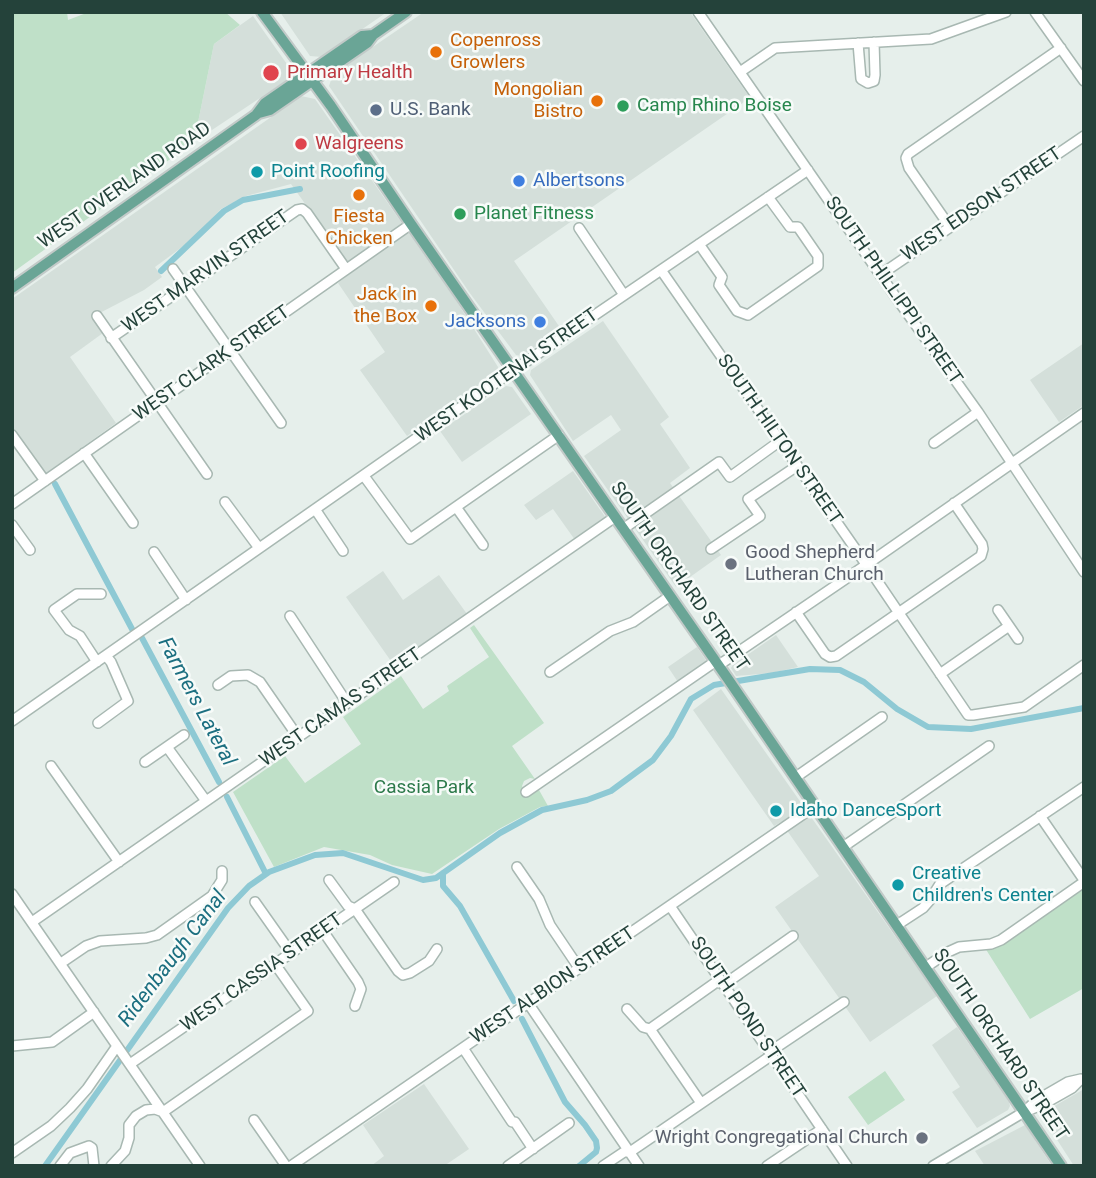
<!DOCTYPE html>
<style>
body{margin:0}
#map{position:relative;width:1096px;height:1178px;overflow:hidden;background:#e6efeb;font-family:Roboto,sans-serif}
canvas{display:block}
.frame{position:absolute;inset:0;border:14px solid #24423a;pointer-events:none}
</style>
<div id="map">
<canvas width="1096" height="1178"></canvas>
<div class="frame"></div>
</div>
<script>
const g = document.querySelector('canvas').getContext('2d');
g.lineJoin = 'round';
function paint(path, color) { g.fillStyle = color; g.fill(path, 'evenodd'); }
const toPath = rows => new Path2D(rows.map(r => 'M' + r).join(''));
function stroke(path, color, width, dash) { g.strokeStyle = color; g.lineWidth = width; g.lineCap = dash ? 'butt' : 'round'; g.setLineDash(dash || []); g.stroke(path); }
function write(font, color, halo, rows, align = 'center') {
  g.font = font + ' Roboto,sans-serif'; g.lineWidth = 5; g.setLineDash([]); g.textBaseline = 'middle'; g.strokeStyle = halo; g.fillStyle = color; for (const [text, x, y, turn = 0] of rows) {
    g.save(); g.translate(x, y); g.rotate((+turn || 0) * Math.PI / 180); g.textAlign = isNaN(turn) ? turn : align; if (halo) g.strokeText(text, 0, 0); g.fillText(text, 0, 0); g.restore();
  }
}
const built = toPath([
 [280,12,387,12,322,57,310,56],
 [424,12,690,12,750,98,514,261,561,329,522,356,516,355,469,292,329,86,333,74],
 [253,16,289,67,287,80,194,142,214,44],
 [301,96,315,99,457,302,498,367,497,373,407,436,360,370,385,352,338,283,353,271,291,184,246,196,221,209,193,239,155,267,162,277,144,290,92,317,103,333,70,357,116,423,45,474,12,428,12,299],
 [603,321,669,417,660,424,690,468,670,483,721,555,676,587,584,456,621,430,611,415,573,441,530,375,531,370],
 [1084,343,1084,405,1059,422,1030,380],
 [506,386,512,387,531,414,462,462,440,431],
 [573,471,606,518,575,540,553,509,536,520,524,505],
 [383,571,403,600,439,575,467,614,393,664,346,597],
 [776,635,798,667,772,673,736,676,731,668,733,665],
 [697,647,707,662,678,682,668,667],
 [721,689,937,996,870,1042,775,907,819,876,781,822,774,826,693,710],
 [957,1027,1009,1102,1010,1106,1008,1110,977,1128,952,1092,960,1087,932,1045],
 [424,1084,469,1149,444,1166,371,1166,384,1156,363,1125],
 [1084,1089,1084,1166,1074,1166,1045,1121,1046,1111],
 [1025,1125,1052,1166,985,1166,975,1151]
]);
const green = toPath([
 [12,12,67,12,68,20,89,12,225,12,240,25,214,44,194,142,12,273],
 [474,625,544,723,512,746,535,779,530,778,524,781,522,786,524,791,531,793,539,790,548,806,540,807,499,829,432,874,392,865,370,855,324,847,274,867,233,792,285,756,305,783,361,744,343,717,401,676,423,709,449,691,447,686,489,657,470,628],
 [1084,888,1084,988,1030,1019,985,948,1003,945],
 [885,1071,905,1100,868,1125,848,1097]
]);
const canal = toPath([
 [161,271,224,211,243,200,300,189],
 [55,484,132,629],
 [142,638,219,782],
 [227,797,266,874],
 [443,873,443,886,460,906,514,1001],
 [522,1019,565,1102,585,1125,596,1141,597,1148,596,1152,579,1166],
 [45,1166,228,908,249,886,269,872,315,855,343,853,423,880,436,878,500,833,542,810,587,800,611,791,653,760,671,736,691,699,714,685,810,669,840,670,864,682,897,709,928,727,971,729,1084,708]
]);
const minor = toPath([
 [698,12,895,296,978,412,1084,572],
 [1035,12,1084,81],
 [858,43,861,79,868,83,874,81,875,75,874,42],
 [740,72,775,48,931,39,1006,12],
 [950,227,909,168,906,158,908,154,1061,48],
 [579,228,624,295],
 [699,244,722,277,719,285,737,311,748,315,818,266,818,256,798,227,790,227,768,197],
 [173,269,281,423],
 [661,270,861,557,968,715,973,715,1024,707,1084,665],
 [880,275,1084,136],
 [97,316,207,474],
 [111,338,297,210,302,209,307,213,346,269],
 [12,435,45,481],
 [934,443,978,412],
 [84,453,133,523],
 [364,476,410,539,559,435],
 [225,502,259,548],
 [12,504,411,224],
 [456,507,483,545],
 [315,509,343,551],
 [12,525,30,550],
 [623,529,719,462,730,477,780,441],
 [711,549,760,516,748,499,797,466],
 [154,552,186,600],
 [998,610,1018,639],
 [796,612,825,654,830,657,836,656,981,556,983,549,982,544,954,503],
 [290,616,347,703],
 [97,662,80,636,69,630,54,610,77,594,101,594],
 [719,665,866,565,1084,413],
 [550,672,610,631,633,622,670,596],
 [940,674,1009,626],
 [218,685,231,676,248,675,260,682,298,737],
 [12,721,514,370,808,170],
 [98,723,128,701,111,662,106,656],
 [167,747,206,801],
 [145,762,184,735],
 [51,766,119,862],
 [796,777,882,717],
 [526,792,716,661],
 [1040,816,1084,880],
 [843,847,989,746],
 [517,867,539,899,550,925,579,968],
 [329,880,348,906,355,909,398,971,403,975,410,973,429,961,437,949],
 [12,894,200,1166],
 [255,902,291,953],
 [670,906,847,1166],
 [32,922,615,517],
 [897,925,923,908,930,900,940,884,1084,787],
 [323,931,358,982,361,989,355,1006],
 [61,963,86,946,100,941,146,938,157,935,212,896,222,880,222,871],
 [926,967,948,952,959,947,991,944,1001,940,1084,882],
 [528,1003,639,1166],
 [627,1009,643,1027,650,1029,701,1103],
 [650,1029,715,983,729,981,793,936],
 [12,1046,52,1042,94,1012],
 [463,1048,512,1122,515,1122,533,1149],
 [130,1064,394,882],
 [1029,1110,1042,1105,1072,1088,1080,1080],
 [254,1120,286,1166],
 [12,1153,51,1126,70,1108,87,1089,117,1046],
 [60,1166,70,1153,89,1146,92,1148,94,1166],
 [111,1166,125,1151,129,1138,129,1125,136,1116,146,1110,155,1109,163,1112,308,1011,275,964],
 [291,1166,815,806],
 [508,1166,569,1123],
 [603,1166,624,1152,630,1152,772,1055,774,1049,844,1002],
 [767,1166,822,1129],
 [933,1166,1024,1112,1037,1100,1068,1082,1081,1079]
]);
const major = toPath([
 [262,12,331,106,411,224,728,679,1061,1166],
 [259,113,270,110,367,43,373,35,406,12],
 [12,288,256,115,265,103,362,36,373,35]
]);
const markers = [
 [436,52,7,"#e8710a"],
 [271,73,9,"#e0444e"],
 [597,101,7,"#e8710a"],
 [623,106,7,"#2e9e5b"],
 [376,110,7,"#5c6f8a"],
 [301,144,7,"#e0444e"],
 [257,172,7,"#0f9aa8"],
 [519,181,7,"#3f7fe0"],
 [359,195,7,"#e8710a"],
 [460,214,7,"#2e9e5b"],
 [431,306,7,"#e8710a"],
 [540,322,7,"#3f7fe0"],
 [731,564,7,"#6b7280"],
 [776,811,7,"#0f9aa8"],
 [898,885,7,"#0f9aa8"],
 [922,1138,7,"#6b7280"]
];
const foodNames = [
 ["Copenross",450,41,"left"],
 ["Growlers",450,63,"left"],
 ["Mongolian",583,90],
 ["Bistro",583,112],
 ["Fiesta",359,217,"center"],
 ["Chicken",359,239,"center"],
 ["Jack in",417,295],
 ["the Box",417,317]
];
const healthNames = [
 ["Primary Health",287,73],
 ["Walgreens",315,144]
];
const leisureNames = [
 ["Camp Rhino Boise",637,106],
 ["Planet Fitness",474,214]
];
const serviceNames = [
 ["U.S. Bank",390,110]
];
const cultureNames = [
 ["Point Roofing",271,172],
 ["Idaho DanceSport",790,811],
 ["Creative",912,874],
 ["Children's Center",912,896]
];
const shopNames = [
 ["Albertsons",533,181],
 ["Jacksons",526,322,"right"]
];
const streetNames = [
 ["WEST OVERLAND ROAD",125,186,-35],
 ["WEST EDSON STREET",982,205,-34],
 ["WEST MARVIN STREET",206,272,-35],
 ["SOUTH PHILLIPPI STREET",893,291,55],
 ["WEST CLARK STREET",212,364,-35],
 ["WEST KOOTENAI STREET",507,376,-35],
 ["SOUTH HILTON STREET",779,440,55],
 ["SOUTH ORCHARD STREET",679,577,55],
 ["WEST CAMAS STREET",341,708,-35],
 ["WEST CASSIA STREET",262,973,-35],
 ["WEST ALBION STREET",553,986,-34],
 ["SOUTH POND STREET",747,1018,56],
 ["SOUTH ORCHARD STREET",1000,1045,56]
];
const worshipNames = [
 ["Good Shepherd",745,553],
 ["Lutheran Church",745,575],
 ["Wright Congregational Church",908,1138,"right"]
];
const parkNames = [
 ["Cassia Park",424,788]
];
const waterNames = [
 ["Farmers Lateral",196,702,62],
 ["Ridenbaugh Canal",173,959,-53]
];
paint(built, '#d4dfda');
paint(green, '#bfe0c8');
stroke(canal, '#8ec9d4', 6);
stroke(minor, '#a8b8b2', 12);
stroke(major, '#c2cac8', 14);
stroke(minor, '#fff', 9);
stroke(major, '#6aa596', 10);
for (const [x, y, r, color] of markers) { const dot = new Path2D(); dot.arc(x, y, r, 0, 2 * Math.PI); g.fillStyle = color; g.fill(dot); stroke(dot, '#f7fbf9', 2.5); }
write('19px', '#c56008', '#f7fbf9', foodNames, 'right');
write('19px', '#be3a42', '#f7fbf9', healthNames, 'left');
write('19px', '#27864d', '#f7fbf9', leisureNames, 'left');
write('19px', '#4e5e75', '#f7fbf9', serviceNames, 'left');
write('19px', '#0d838f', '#f7fbf9', cultureNames, 'left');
write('19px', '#366cbe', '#f7fbf9', shopNames, 'left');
write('19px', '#24423a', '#f7fbf9', streetNames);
write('19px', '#5b616d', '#f7fbf9', worshipNames, 'left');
write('19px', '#2d7a4b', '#f7fbf9', parkNames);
write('italic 21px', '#1c6f80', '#f7fbf9', waterNames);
</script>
